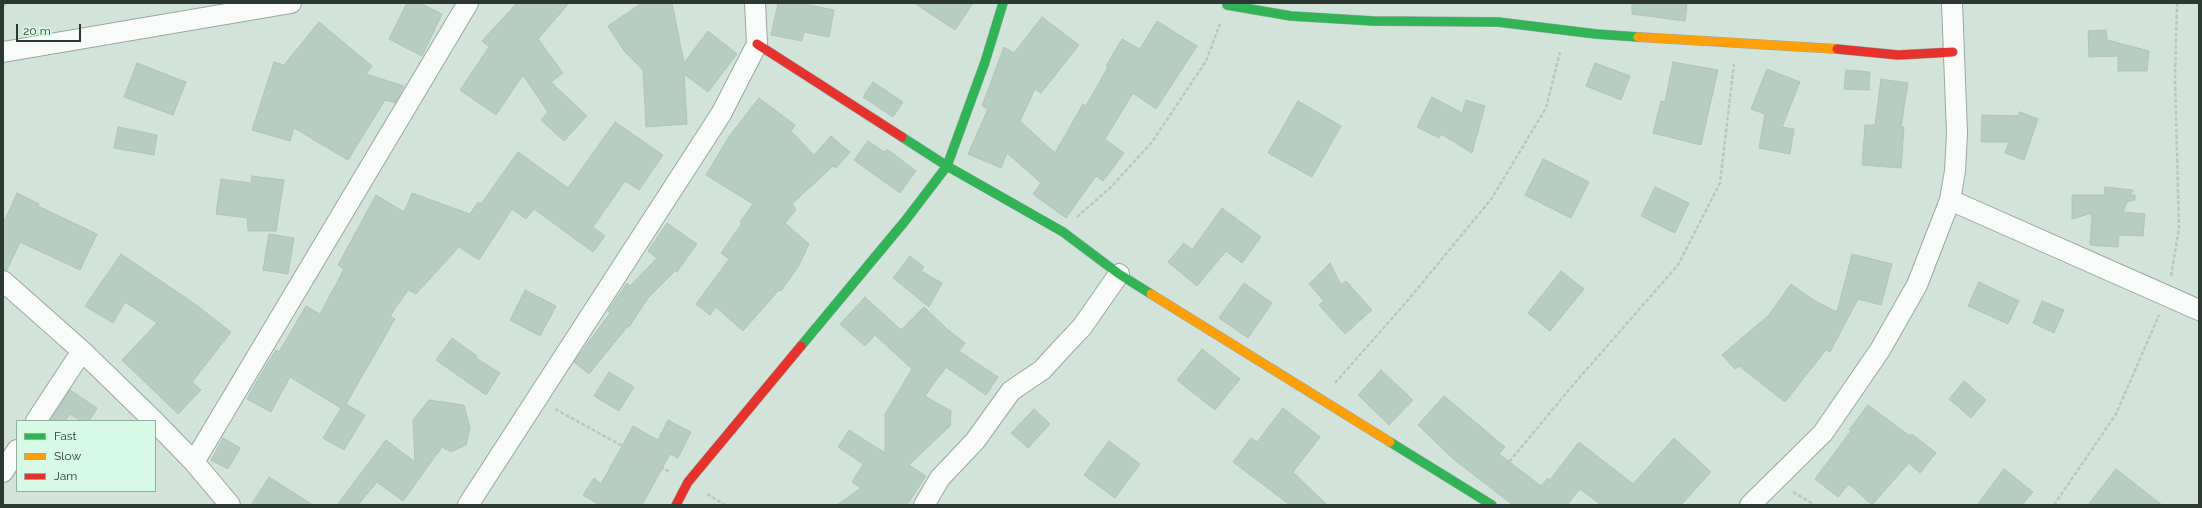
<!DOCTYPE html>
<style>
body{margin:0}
#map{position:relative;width:2202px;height:508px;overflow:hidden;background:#d2e4da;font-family:Raleway,sans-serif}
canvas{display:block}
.frame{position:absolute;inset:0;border:4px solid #2c3932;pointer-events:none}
.legend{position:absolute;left:16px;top:420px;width:140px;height:72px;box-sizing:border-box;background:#d7fae6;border:1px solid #93ad9e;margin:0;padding:5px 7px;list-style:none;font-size:12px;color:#2c3932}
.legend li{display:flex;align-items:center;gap:8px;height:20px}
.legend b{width:20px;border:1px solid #93ad9e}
.scale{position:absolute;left:16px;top:24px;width:65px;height:18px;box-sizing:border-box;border:2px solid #2c3932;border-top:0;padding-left:5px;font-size:12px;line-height:14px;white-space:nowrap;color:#2c3932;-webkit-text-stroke:3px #d7fae6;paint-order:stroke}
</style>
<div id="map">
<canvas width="2202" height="508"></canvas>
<div class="frame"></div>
<ul class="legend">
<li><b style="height:5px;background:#30b455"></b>Fast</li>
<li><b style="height:5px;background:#ff9f0a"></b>Slow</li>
<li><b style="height:5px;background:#e5322d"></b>Jam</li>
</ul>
<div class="scale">20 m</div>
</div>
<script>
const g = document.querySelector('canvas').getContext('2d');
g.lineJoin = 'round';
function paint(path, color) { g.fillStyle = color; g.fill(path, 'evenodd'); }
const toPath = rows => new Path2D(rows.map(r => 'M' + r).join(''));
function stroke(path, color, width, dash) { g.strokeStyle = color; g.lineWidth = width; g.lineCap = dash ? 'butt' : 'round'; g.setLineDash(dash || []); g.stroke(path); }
const building = toPath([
 [407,3,420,3,442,14,422,56,389,39,407,3],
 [517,3,569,3,538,39,563,73,551,82,587,116,564,141,541,120,548,112,523,75,496,115,460,90,489,47,482,41,517,3],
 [642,3,672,3,684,63,708,31,737,54,708,92,684,74,687,124,646,127,643,70,624,51,608,26,642,3],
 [778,3,809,3,809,5,834,10,829,37,804,32,802,41,771,35,778,3],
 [914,3,973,3,955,30,914,3],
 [1632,3,1687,3,1685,21,1632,14,1632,3],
 [1042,17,1079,45,1041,93,1035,89,1020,121,1055,153,1083,104,1086,106,1108,67,1106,66,1122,39,1140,49,1157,21,1197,46,1156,109,1133,93,1105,139,1124,153,1103,181,1096,176,1066,218,1033,194,1041,183,1007,153,1001,168,968,154,988,109,982,106,1004,47,1014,53,1042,17],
 [319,22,372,66,366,74,404,86,395,103,385,100,348,160,294,128,290,141,252,130,274,62,284,65,319,22],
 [2106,30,2107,40,2149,51,2147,71,2118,71,2118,56,2089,57,2088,31,2106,30],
 [1673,62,1718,70,1701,145,1653,133,1661,101,1665,102,1673,62],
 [137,63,186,82,173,115,124,97,137,63],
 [1595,63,1630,76,1621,100,1586,86,1595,63],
 [1767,69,1800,82,1782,127,1794,129,1790,154,1759,148,1765,114,1751,109,1767,69],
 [1846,70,1870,72,1869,90,1844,89,1846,70],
 [1881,79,1908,83,1901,127,1904,127,1901,168,1862,165,1865,125,1875,125,1881,79],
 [873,82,903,102,893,117,863,97,873,82],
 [1432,97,1462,113,1466,100,1485,106,1472,153,1441,134,1439,138,1417,127,1432,97],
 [759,98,795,125,791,131,814,155,831,136,850,152,836,168,833,166,792,204,796,210,785,223,809,244,798,267,781,291,779,290,743,331,716,307,710,315,696,304,729,259,721,253,742,223,740,222,753,204,706,175,730,135,759,98],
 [1298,101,1341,126,1312,177,1268,153,1298,101],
 [2020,112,2038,119,2024,160,2005,153,2009,142,1981,142,1982,115,2018,116,2020,112],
 [615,122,663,155,639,190,625,181,593,227,605,236,593,252,534,209,526,219,512,209,479,260,459,247,416,294,408,290,390,316,395,319,346,404,365,415,344,450,323,438,341,408,290,377,271,412,247,399,266,366,276,350,279,352,306,306,320,314,344,269,338,265,376,195,404,212,412,193,470,214,478,202,481,204,518,152,568,188,615,122],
 [118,127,157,135,154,155,114,148,118,127],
 [868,141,884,152,887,149,916,171,900,193,854,160,868,141],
 [1543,159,1589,182,1571,218,1525,195,1543,159],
 [252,176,284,180,276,231,248,231,247,218,216,214,221,179,251,183,252,176],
 [1655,187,1689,203,1675,233,1641,216,1655,187],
 [2105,187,2133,190,2130,195,2135,195,2135,200,2127,202,2123,212,2145,214,2143,236,2119,235,2118,247,2090,245,2092,213,2072,219,2072,195,2104,195,2105,187],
 [17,193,39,204,38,206,97,234,80,270,20,242,7,270,3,270,3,224,17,193],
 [1222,208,1261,237,1242,263,1226,251,1197,286,1168,262,1184,243,1192,250,1222,208],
 [667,223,697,244,677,272,675,271,648,298,629,327,628,326,589,374,574,362,610,313,608,311,627,283,630,286,657,258,648,251,667,223],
 [269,234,294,238,288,274,263,270,269,234],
 [121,254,195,304,231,332,192,382,201,390,178,414,122,360,157,323,125,302,113,323,85,306,121,254],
 [1852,254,1892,264,1881,305,1858,299,1830,352,1826,350,1785,402,1739,366,1735,369,1722,355,1769,315,1791,284,1815,301,1837,312,1852,254],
 [910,256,924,267,921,271,942,283,929,307,893,278,910,256],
 [1330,263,1341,285,1346,281,1372,310,1345,334,1319,305,1324,301,1309,284,1330,263],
 [1561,271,1584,289,1550,331,1528,313,1561,271],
 [1979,282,2019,301,2008,324,1968,306,1979,282],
 [1244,283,1272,303,1248,338,1219,318,1244,283],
 [525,290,556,306,540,336,510,320,525,290],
 [865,297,901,330,924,307,947,329,965,343,959,351,998,377,986,395,946,367,925,396,951,411,950,426,909,465,926,476,907,505,837,505,861,488,852,482,863,464,838,447,849,430,885,453,885,414,912,369,875,335,865,346,840,324,865,297],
 [2042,301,2064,310,2054,333,2033,323,2042,301],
 [452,338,477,356,476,358,500,373,486,395,436,360,452,338],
 [1202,349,1240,379,1215,410,1177,380,1202,349],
 [1381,370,1413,400,1389,425,1358,395,1381,370],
 [609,372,634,387,619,411,594,396,609,372],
 [1964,381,1986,400,1971,418,1949,399,1964,381],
 [70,390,97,408,89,421,81,421,70,414,65,421,50,421,70,390],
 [1444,396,1505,447,1499,454,1541,486,1548,478,1550,480,1579,442,1633,484,1674,438,1711,472,1681,505,1601,505,1580,489,1567,505,1513,505,1452,458,1418,425,1444,396],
 [429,400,464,405,470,428,466,445,451,452,442,447,403,501,377,482,358,505,337,505,386,440,415,462,413,420,429,400],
 [1868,405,1910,436,1912,434,1936,453,1920,473,1909,463,1872,505,1849,484,1838,497,1815,479,1851,431,1849,430,1868,405],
 [1283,408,1320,437,1293,472,1327,505,1290,505,1233,462,1251,438,1257,442,1283,408],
 [1034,409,1050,424,1028,448,1011,433,1034,409],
 [668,420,691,432,678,458,670,454,642,505,600,505,583,495,594,478,601,484,633,426,658,440,668,420],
 [223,438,240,448,228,469,211,460,223,438],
 [1109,441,1140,464,1115,498,1084,475,1109,441],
 [2004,469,2033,492,2022,505,1977,505,2004,469],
 [2116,469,2162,505,2088,505,2116,469],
 [269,477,313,505,251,505,269,477]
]);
const path = toPath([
 [3,7,6,3],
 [1077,217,1111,187,1152,142,1206,61,1220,24],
 [2171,276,2179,229,2175,78,2177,3],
 [1335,383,1409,299,1492,198,1546,108,1560,52],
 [555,409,670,472],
 [1494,480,1573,385,1678,265,1720,183,1734,64],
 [1793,492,1815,505],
 [707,494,725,505],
 [2054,505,2116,414,2159,315]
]);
const street = toPath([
 [3,52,291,3],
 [1950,200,2199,310],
 [3,281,82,351,154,421],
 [36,421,82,351],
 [155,422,194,462,230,505],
 [194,462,468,3],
 [3,472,17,450],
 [468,505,721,114,757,44,755,3],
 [924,505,940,478,975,441,1011,391,1042,370,1064,346,1082,327,1119,274],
 [1750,505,1823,433,1880,350,1917,285,1950,200,1955,171,1957,133,1952,3]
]);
const fast = toPath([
 [1227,5,1291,16,1373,21,1498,22,1596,34,1638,37],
 [902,137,947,166,1063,232,1119,274,1151,294],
 [801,346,905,221,947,166,985,62,1003,3],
 [1390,442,1492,505]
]);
const slow = toPath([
 [1638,37,1837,49],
 [1151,294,1390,442]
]);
const jam = toPath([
 [757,44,902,137],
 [1837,49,1898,55,1953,52],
 [676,505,688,482,801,346]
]);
paint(building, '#b5cec1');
stroke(building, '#b4c2ba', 1);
stroke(street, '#99a8a0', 22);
stroke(fast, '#99a8a0', 10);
stroke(slow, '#99a8a0', 10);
stroke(jam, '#99a8a0', 10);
stroke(path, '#bfc4c1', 2.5, [4, 2]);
stroke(street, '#f8fbf9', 20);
stroke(fast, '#30b455', 9);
stroke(slow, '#ff9f0a', 9);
stroke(jam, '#e5322d', 9);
</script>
